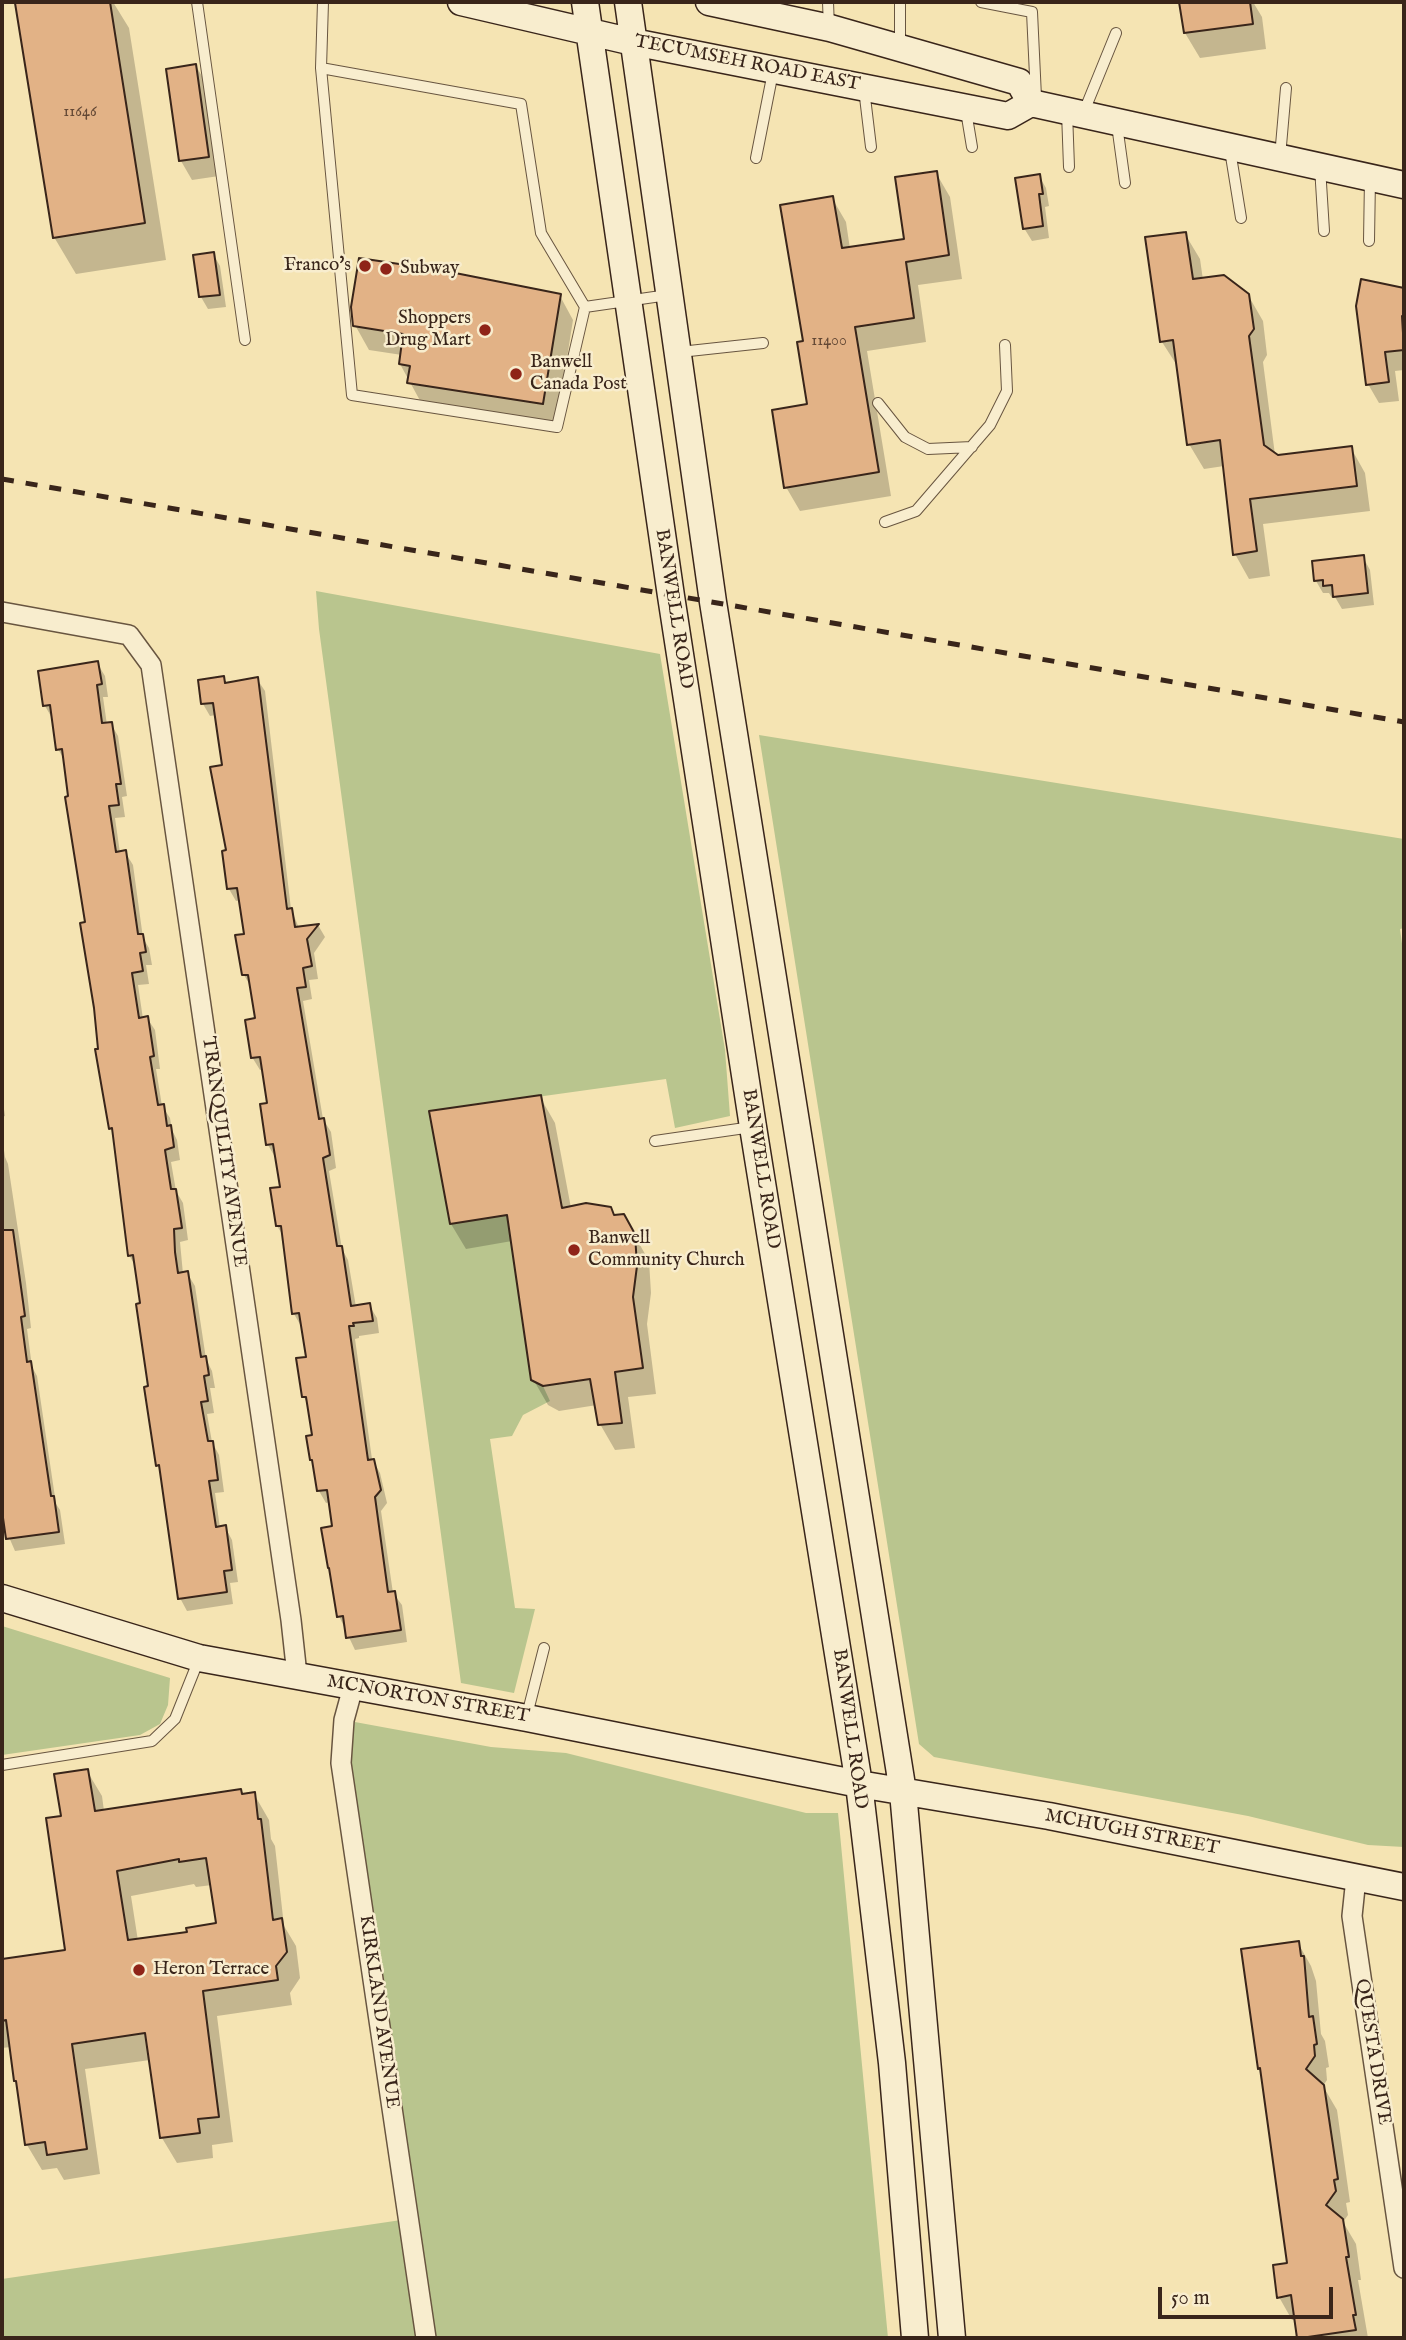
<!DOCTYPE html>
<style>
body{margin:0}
#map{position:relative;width:1406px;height:2340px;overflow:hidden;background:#f5e4b3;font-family:"IM FELL English",serif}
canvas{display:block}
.frame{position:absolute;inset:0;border:4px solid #39251a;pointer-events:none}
.scale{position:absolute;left:1158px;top:2287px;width:175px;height:32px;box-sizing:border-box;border:4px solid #39251a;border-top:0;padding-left:9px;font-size:21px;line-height:24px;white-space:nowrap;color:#39251a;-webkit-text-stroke:5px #f8edce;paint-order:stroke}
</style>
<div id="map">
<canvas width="1406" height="2340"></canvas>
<div class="frame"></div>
<div class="scale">50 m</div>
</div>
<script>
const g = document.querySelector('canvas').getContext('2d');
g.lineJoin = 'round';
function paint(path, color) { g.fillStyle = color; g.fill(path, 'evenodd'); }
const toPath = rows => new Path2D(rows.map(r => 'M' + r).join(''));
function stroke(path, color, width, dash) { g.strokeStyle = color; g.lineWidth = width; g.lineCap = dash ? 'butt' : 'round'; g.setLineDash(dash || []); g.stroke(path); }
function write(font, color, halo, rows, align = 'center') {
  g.font = font + ' "IM FELL English",serif'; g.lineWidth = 5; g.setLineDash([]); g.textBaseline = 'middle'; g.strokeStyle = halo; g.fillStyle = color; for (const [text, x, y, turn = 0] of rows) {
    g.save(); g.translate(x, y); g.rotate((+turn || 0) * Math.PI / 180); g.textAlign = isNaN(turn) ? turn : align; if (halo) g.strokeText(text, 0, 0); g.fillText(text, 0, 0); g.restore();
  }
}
const green = toPath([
 [316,591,660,654,725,1050,730,1116,675,1128,666,1079,429,1112,450,1224,507,1215,531,1379,543,1386,550,1401,523,1415,512,1436,490,1439,515,1608,535,1609,514,1693,461,1683,319,629],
 [759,735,1404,839,1404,928,1400,929,1404,958,1404,1847,1368,1845,1248,1816,934,1757,919,1744],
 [2,1626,170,1678,168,1705,160,1724,140,1735,2,1755],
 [344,1720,491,1747,566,1753,806,1813,838,1813,888,2338,2,2338,2,2279,408,2219]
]);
const shadow = toPath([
 [36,2,113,2,129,28,166,260,76,274,54,237,17,5],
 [1181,2,1253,2,1262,17,1266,49,1200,58,1185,33],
 [196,66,207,85,219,176,192,180,181,161],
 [936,173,950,197,962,279,918,285,926,342,867,351,891,496,800,511,786,487,809,405,805,343,832,198,846,222,850,249,906,240],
 [1039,176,1046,188,1049,206,1045,207,1049,238,1032,241,1024,228],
 [1185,234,1200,259,1203,280,1248,295,1263,321,1267,355,1263,362,1275,455,1351,448,1365,473,1370,511,1263,524,1270,576,1249,579,1235,554,1224,466,1204,469,1189,444,1178,367,1162,342],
 [213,254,220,266,226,307,208,309,201,297],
 [1363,281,1404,290,1404,370,1395,371,1399,401,1379,403,1368,384],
 [560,296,573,320,556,427,423,406,400,364,402,355,369,350,355,325],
 [1363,557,1370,570,1374,605,1342,609,1335,597,1332,598,1329,593,1323,593,1316,581],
 [97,663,105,676,108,697,103,697,107,725,111,724,118,736,127,796,122,797,125,817,115,818,120,853,125,852,133,865,143,938,149,948,152,965,146,965,149,984,138,985,143,1019,147,1018,155,1030,160,1069,156,1069,162,1106,170,1118,172,1130,177,1140,180,1160,171,1162,176,1191,183,1203,188,1240,180,1242,183,1274,187,1273,195,1286,206,1359,212,1371,215,1388,210,1388,214,1413,207,1414,212,1442,219,1455,224,1492,215,1493,220,1528,225,1527,232,1540,238,1582,230,1583,233,1604,187,1611,180,1598,162,1472,158,1465,142,1305,137,1269,129,1255,114,1134,111,1128,65,761,58,749,52,718,45,706],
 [223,677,227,684,257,679,265,691,291,909,299,928,318,925,325,937,314,953,318,979,309,980,312,999,303,1001,323,1119,331,1132,336,1168,329,1171,342,1249,348,1260,356,1307,369,1305,377,1318,379,1333,359,1336,359,1338,355,1339,372,1459,380,1473,387,1503,381,1511,393,1593,402,1605,407,1642,355,1650,339,1616,330,1502,326,1503,319,1491,309,1407,304,1397,308,1358,303,1326,301,1326,294,1314,284,1237,277,1226,282,1189,277,1157,275,1157,268,1145,269,1104,264,1069,260,1070,252,1057,257,1020,251,987,244,975,246,936,241,900,236,901,229,889,224,767,216,715,210,716,203,704],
 [2,1095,5,1116,2,1117],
 [540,1097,555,1123,571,1208,614,1216,623,1215,649,1261,651,1293,647,1324,656,1394,628,1397,635,1448,615,1450,600,1424,597,1405,559,1411,548,1405,533,1379,512,1241,466,1249,451,1224],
 [2,1137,5,1157,8,1164,26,1283,31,1328,27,1329,32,1367,37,1376,56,1504,60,1510,65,1544,15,1551,2,1521],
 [87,1771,102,1796,104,1811,254,1794,269,1820,271,1839,275,1846,284,1926,296,1946,300,1978,290,1993,292,2005,217,2016,233,2142,212,2145,213,2158,177,2163,162,2138,150,2060,85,2069,100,2174,64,2180,57,2168,42,2170,27,2145,11,2047,2,2048,2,1958,3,1961,67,1952,63,1817],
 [194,1884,196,1887,212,1885,218,1925,189,1933,138,1941,131,1896],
 [1298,1943,1311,1966,1316,1981,1321,2034,1325,2041,1329,2067,1326,2068,1327,2080,1323,2086,1337,2110,1350,2202,1346,2203,1348,2215,1343,2222,1356,2244,1361,2280,1358,2280,1368,2338,1299,2338,1296,2320,1292,2320,1279,2297,1289,2265,1263,2074,1259,2068]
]);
const building = toPath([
 [25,2,110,2,145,223,53,238,15,3,25,2],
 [1179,2,1250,2,1253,24,1184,33,1179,2],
 [196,64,209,157,179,161,166,69,196,64],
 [937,171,949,255,906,262,914,318,855,327,879,472,784,488,772,410,807,404,797,342,803,341,780,205,833,196,842,248,904,239,895,177,937,171],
 [1040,174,1043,194,1039,194,1043,226,1023,229,1015,178,1040,174],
 [1186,232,1193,279,1224,275,1249,294,1254,329,1249,336,1264,445,1278,455,1352,446,1357,486,1250,499,1257,551,1233,555,1220,440,1187,445,1173,340,1160,342,1145,237,1186,232],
 [214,252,220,295,199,297,193,255,214,252],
 [359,258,426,268,425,267,561,294,543,404,407,383,410,366,399,364,403,334,353,326,351,307,359,258],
 [1361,279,1404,288,1404,317,1402,316,1404,350,1385,352,1389,382,1366,385,1356,306,1361,279],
 [1364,555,1368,593,1333,597,1332,585,1323,586,1323,580,1314,581,1312,561,1364,555],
 [98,661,102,684,97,685,102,723,112,722,121,784,116,784,119,805,109,806,116,852,126,850,138,934,143,934,146,952,140,953,143,971,132,973,139,1018,148,1016,154,1056,150,1057,158,1105,164,1104,167,1126,171,1125,174,1147,165,1150,171,1189,176,1189,182,1228,174,1229,175,1252,178,1273,188,1271,201,1357,206,1356,209,1375,204,1376,208,1401,201,1402,208,1441,213,1441,218,1480,209,1481,216,1527,226,1525,232,1570,224,1571,227,1592,178,1599,159,1465,156,1466,144,1387,148,1386,136,1304,140,1303,133,1255,128,1256,112,1128,109,1129,95,1049,98,1049,94,1008,80,923,85,922,65,797,68,796,62,749,56,750,50,705,43,706,38,671,98,661],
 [224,676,225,683,258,677,287,909,292,908,295,927,319,924,307,939,312,966,303,968,306,987,297,988,319,1119,324,1118,330,1155,323,1158,337,1246,342,1246,351,1306,370,1303,373,1321,353,1323,354,1326,349,1326,368,1460,374,1459,381,1490,375,1497,388,1592,395,1591,401,1630,346,1638,343,1616,337,1617,329,1568,328,1568,321,1528,332,1526,327,1490,317,1491,312,1460,310,1460,306,1436,312,1435,306,1397,302,1397,296,1358,306,1357,299,1313,292,1314,281,1226,276,1226,270,1188,280,1187,273,1144,266,1145,260,1104,267,1103,260,1057,251,1058,245,1020,255,1018,248,975,242,975,235,935,244,934,237,888,227,889,222,851,226,850,210,767,222,765,218,738,213,703,201,704,198,680,224,676],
 [541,1095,562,1208,586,1203,611,1207,614,1215,624,1214,635,1234,637,1266,633,1297,643,1368,615,1372,622,1423,598,1425,590,1379,543,1386,531,1380,507,1215,450,1224,429,1111,541,1095],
 [2,1230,13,1230,25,1316,21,1317,27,1362,31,1361,51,1496,54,1496,59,1532,6,1539,2,1511,2,1230],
 [88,1769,95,1811,241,1789,242,1794,255,1792,258,1819,261,1819,273,1920,282,1918,287,1952,276,1966,278,1980,203,1991,219,2117,198,2119,200,2133,160,2138,145,2033,72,2044,87,2149,47,2155,45,2142,25,2145,16,2081,14,2081,6,2020,2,2021,2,1959,65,1950,46,1818,61,1816,54,1774,88,1769],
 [206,1858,216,1923,186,1928,187,1932,128,1940,117,1871,179,1859,179,1862,206,1858],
 [1299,1941,1301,1956,1304,1956,1309,2017,1313,2016,1317,2044,1314,2045,1315,2056,1306,2069,1324,2085,1338,2179,1334,2180,1336,2191,1326,2205,1343,2219,1349,2257,1346,2257,1356,2315,1353,2315,1356,2330,1301,2338,1297,2338,1291,2295,1277,2298,1273,2265,1287,2263,1260,2068,1258,2069,1241,1949,1299,1941]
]);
const lane = toPath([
 [197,2,245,340],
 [323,2,321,68,352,395,557,427,585,307],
 [828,2,829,28],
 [900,2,900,47],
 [981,2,1032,12,1036,97],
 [321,68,521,104,541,233,585,307,668,295],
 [864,89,871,147],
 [966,111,972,147],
 [1067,112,1069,167],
 [1083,114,1116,33],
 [1117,125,1125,183],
 [1230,150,1241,218],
 [1280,157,1286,88],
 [756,158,773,72],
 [1320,167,1324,231],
 [1369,241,1370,178],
 [680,352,763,343],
 [878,403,905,437,928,449,972,447],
 [885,522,916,511,990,425,1007,391,1005,345],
 [655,1141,752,1127],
 [527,1715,544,1648],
 [2,1765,152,1741,175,1719,199,1659]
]);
const street = toPath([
 [2,612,129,635,151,665,291,1620,297,1675],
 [353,1687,344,1720,341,1763,426,2338],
 [1356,1878,1352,1916,1404,2268]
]);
const secondary = toPath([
 [461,2,633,42,1008,116,1031,103,1404,185],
 [585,2,671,596,753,1127,859,1784,892,2063,915,2338],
 [628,2,713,602,903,1792,952,2338],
 [709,2,830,28,1019,82,1031,103],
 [2,1598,199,1658,527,1718,859,1784,1049,1816,1404,1887]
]);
const rail = toPath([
 [2,479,1404,722]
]);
const markers = [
 [365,266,7,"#8f2418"],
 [386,269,7,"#8f2418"],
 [485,330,7,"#8f2418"],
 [516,374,7,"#8f2418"],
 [574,1250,7,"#8f2418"],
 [139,1970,7,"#8f2418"]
];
const numberNames = [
 ["11646",80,113],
 ["11400",829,342]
];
const streetNames = [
 ["TECUMSEH ROAD EAST",747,64,11],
 ["BANWELL ROAD",673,609,81],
 ["TRANQUILITY AVENUE",223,1152,82],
 ["BANWELL ROAD",760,1169,81],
 ["MCNORTON STREET",428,1700,10],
 ["BANWELL ROAD",849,1729,82],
 ["MCHUGH STREET",1132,1833,11],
 ["KIRKLAND AVENUE",378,2012,82],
 ["QUESTA DRIVE",1372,2052,81]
];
const poiNames = [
 ["Franco's",351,266,"right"],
 ["Subway",400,269],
 ["Shoppers",471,319,"right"],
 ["Drug Mart",471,341,"right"],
 ["Banwell",530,363],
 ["Canada Post",530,385],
 ["Banwell",588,1239],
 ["Community Church",588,1261],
 ["Heron Terrace",153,1970]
];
paint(green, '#b9c58e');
paint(shadow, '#0003');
paint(building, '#e2b286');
stroke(building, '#39251a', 2);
stroke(lane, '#685540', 12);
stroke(street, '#685540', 22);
stroke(secondary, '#39251a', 29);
stroke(lane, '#f8edce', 10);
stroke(street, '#f8edce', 19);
stroke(secondary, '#f8edce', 26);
stroke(rail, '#39251a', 5, [12, 12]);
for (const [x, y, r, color] of markers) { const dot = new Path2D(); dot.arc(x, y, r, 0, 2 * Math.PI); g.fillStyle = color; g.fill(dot); stroke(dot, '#f8edce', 2.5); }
write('16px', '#634835', null, numberNames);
write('19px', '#39251a', '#f8edce', streetNames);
write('19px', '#39251a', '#f8edce', poiNames, 'left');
</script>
